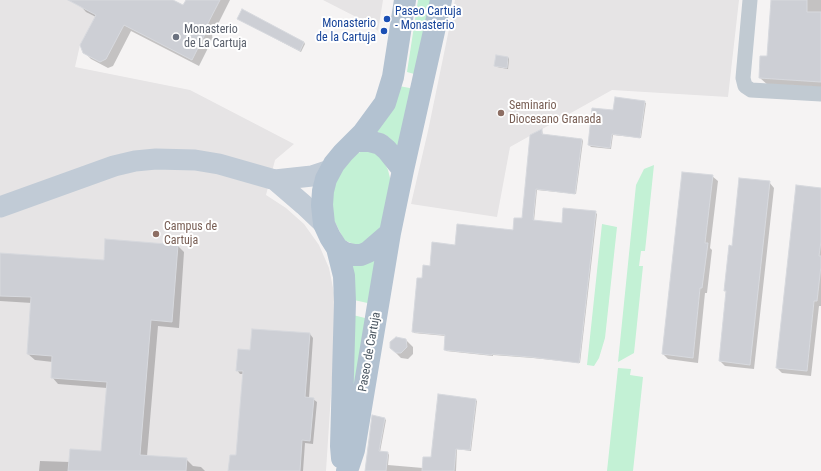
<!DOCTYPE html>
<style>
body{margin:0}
canvas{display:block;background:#f5f3f3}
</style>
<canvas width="821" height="471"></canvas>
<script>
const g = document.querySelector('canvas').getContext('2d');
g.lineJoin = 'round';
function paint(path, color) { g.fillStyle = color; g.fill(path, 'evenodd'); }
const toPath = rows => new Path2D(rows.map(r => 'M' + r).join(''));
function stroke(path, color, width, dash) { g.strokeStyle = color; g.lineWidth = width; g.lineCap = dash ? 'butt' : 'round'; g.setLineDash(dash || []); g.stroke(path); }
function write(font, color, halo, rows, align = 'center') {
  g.font = font + ' "Roboto Condensed",sans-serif'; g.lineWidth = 4; g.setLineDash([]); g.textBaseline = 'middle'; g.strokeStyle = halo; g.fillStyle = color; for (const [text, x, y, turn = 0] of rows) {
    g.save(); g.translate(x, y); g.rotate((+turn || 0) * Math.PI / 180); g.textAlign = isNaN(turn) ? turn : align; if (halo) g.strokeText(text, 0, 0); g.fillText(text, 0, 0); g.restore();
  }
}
const education = toPath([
 [0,0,81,0,96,15,80,45,75,67,190,90,294,144,275,160,266,195,286,208,304,224,319,245,329,268,335,298,334,348,326,471,0,471],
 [323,0,383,0,378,31,368,23],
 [455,0,739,0,728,97,612,90,510,147,497,217,411,204,428,131]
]);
const green = toPath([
 [418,0,434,0,418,75,407,72],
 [399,86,415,89,402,150,386,135,377,132],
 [366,150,375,152,382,158,388,170,392,186,384,221,376,234,358,246,344,240,333,218,333,189,338,175,355,154],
 [654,165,645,251,641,251,639,266,643,266,634,353,618,362,636,185,644,169],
 [602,224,617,227,605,338,599,358,594,366,587,365],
 [379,259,372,304,354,300,350,266],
 [353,315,369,319,357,386,350,386],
 [618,368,631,369,630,375,643,377,633,471,607,471]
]);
const shadow = toPath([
 [82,0,170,0,184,7,187,0,230,0,212,36,213,38,199,66,131,31,113,66,108,68,91,59,84,52,96,17,86,12,80,5],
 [772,0,821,0,821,90,769,86,760,78,768,58],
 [240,20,304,42,305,44,301,52],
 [497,56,508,57,509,59,508,69,497,67,495,66],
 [644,102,646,103,641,138,613,135,611,149,591,147,589,145,614,111],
 [542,130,543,135,582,139,583,141,576,194,537,190,534,221,563,224,595,212,597,214,580,363,533,358,493,355,493,356,446,351,445,349,446,336,414,333,413,331,423,279,431,267,456,246,514,231,523,219,531,136],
 [712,176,718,181,710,248,712,250,707,293,705,293,698,363,668,359,663,354],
 [769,182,774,188,754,369,725,366,720,361,727,293,725,290,733,247],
 [821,189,821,306,819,306,811,376,782,373,777,368],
 [178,246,184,252,179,328,158,326,147,456,186,459,193,466,201,467,205,471,210,471,39,471,40,461,70,462,102,452,107,388,58,384,52,377,53,362,35,360,28,354,32,303,0,301,0,254,105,261],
 [253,330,310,334,313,338,309,398,313,399,317,402,313,444,305,443,303,471,229,471,237,456,243,374,240,374,237,370,251,351],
 [406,340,413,347,413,354,408,359,401,358,394,351],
 [476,400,477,401,471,451,457,449,456,471,366,471,385,419,386,420,380,452,388,453,389,455,388,465,423,468]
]);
const building = toPath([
 [68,0,173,0,183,5,186,0,220,0,205,29,207,30,192,60,124,25,106,59,100,62,83,53,80,45,96,15,68,0],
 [771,0,807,0,807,12,821,12,821,82,759,78,760,56,767,56,771,0],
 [242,9,304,42,300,51,237,19,242,9],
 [496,55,508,57,507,68,494,66,496,55],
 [615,97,645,101,640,138,612,134,610,148,588,145,592,108,613,110,615,97],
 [542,129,542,134,582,139,575,194,536,189,533,220,562,223,563,208,596,211,579,363,531,357,492,354,492,355,444,350,445,335,412,332,417,278,422,278,423,265,430,266,432,242,455,245,457,224,513,230,514,218,522,218,530,135,542,129],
 [682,172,713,175,705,243,708,243,702,288,700,288,693,358,662,354,682,172],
 [739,178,770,181,750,365,719,361,726,291,724,291,729,245,732,246,739,178],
 [796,185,821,188,821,241,819,256,821,256,821,266,817,301,814,301,807,371,776,368,796,185],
 [105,239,178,245,172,322,151,320,140,455,187,458,186,471,68,471,70,449,101,451,107,382,51,378,52,356,27,354,31,297,0,296,0,253,104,260,105,239],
 [252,329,310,333,305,397,314,398,310,441,302,440,300,471,228,471,230,455,236,455,243,371,236,371,238,349,250,350,252,329],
 [396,337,406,339,407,347,401,353,396,353,390,348,390,342,396,337],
 [438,394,476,399,470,450,456,449,454,471,422,471,423,457,431,457,438,394],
 [372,415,385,418,379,451,388,452,386,471,365,471,372,415]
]);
const street = toPath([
 [750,0,743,78,745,86,751,90,821,94]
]);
const secondary = toPath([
 [275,180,304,205,324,224],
 [0,207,114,166,135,161,156,159,195,160,219,164,275,180,312,176,330,170]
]);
const primary = toPath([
 [356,141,369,141,380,144,387,150,403,170],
 [390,233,368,252,361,255,354,255,345,253,337,248,330,237,324,224,322,205,323,191,326,179,334,164,343,153,363,133,385,103,393,77,405,0],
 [337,248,344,276,345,302,341,446,342,458],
 [347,471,354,450,390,233,403,170,441,0]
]);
const markers = [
 [387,19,4,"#1a4fb4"],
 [384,31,4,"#1a4fb4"],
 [176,37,4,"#6b7280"],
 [501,113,4,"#8d6e63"],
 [156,234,4,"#8d6e63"]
];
const transitNames = [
 ["Paseo Cartuja",395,12],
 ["- Monasterio",395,26],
 ["Monasterio",376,24,"right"],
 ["de la Cartuja",376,38,"right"]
];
const worshipNames = [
 ["Monasterio",184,30],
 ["de La Cartuja",184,44]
];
const educationNames = [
 ["Seminario",509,106],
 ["Diocesano Granada",509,120],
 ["Campus de",164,227],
 ["Cartuja",164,241]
];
const streetNames = [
 ["Paseo de Cartuja",370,352,-80]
];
paint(education, '#e6e4e5');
paint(green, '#c3f1d5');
paint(shadow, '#0003');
paint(building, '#cdcfd5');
stroke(building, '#d7d9de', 1);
stroke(street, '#c1cad2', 15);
stroke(secondary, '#c1cbd6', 21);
stroke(primary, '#b3c2d1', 22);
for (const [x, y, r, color] of markers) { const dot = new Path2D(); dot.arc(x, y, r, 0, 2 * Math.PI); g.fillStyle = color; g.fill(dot); stroke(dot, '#fff', 1.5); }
write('12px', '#164399', '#fff', transitNames, 'left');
write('12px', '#5b616d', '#fff', worshipNames, 'left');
write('12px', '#785e54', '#fff', educationNames, 'left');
write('12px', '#4a5661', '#fff', streetNames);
</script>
